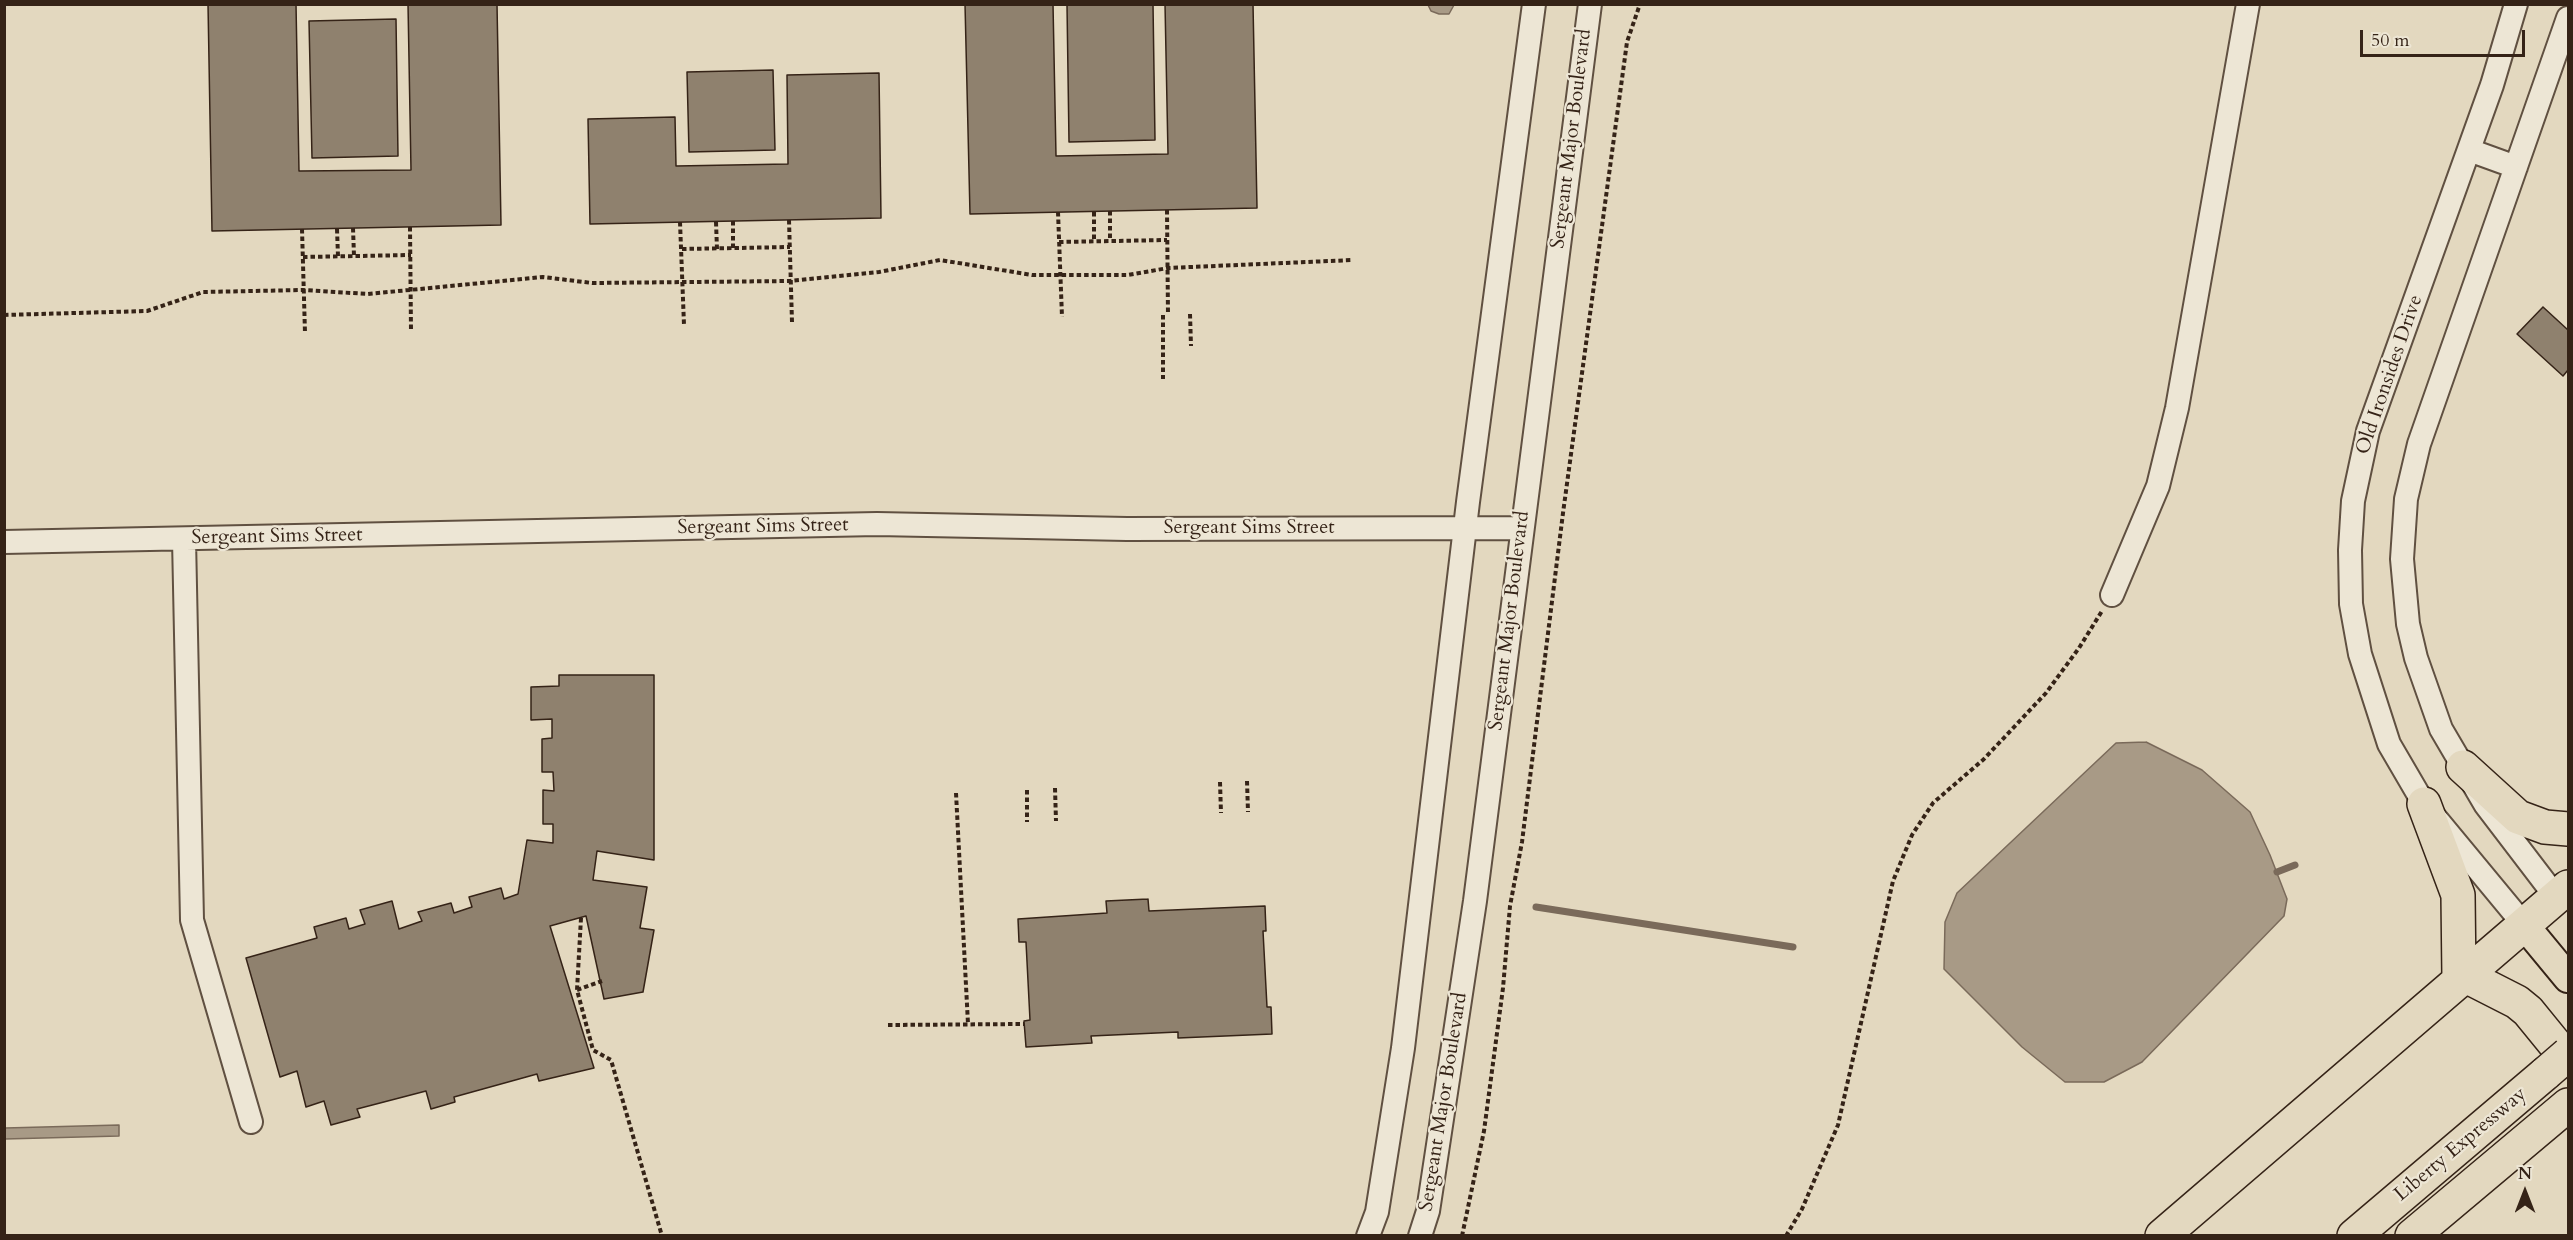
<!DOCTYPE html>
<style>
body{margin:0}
#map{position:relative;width:2573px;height:1240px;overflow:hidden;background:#e3d8bf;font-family:Cardo,serif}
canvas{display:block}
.frame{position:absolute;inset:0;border:6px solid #352317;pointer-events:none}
.north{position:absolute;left:2495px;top:1162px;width:60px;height:60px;-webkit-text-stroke:4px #ede6d5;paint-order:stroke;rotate:0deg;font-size:16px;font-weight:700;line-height:24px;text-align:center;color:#352317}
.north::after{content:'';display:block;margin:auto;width:21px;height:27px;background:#352317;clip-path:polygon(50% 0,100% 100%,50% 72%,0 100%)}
.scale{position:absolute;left:2360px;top:30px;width:165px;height:27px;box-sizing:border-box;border:3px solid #352317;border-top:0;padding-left:8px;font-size:18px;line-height:21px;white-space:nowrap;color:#352317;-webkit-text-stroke:4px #ede6d5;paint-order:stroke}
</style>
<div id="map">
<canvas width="2573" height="1240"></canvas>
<div class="frame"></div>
<div class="north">N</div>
<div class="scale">50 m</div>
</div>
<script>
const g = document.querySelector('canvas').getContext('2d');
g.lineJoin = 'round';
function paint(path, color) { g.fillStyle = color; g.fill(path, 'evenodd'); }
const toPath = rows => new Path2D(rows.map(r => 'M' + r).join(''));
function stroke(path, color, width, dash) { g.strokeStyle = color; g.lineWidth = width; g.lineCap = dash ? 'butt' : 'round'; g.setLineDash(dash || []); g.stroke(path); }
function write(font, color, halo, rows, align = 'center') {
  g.font = font + ' Cardo,serif'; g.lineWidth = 4.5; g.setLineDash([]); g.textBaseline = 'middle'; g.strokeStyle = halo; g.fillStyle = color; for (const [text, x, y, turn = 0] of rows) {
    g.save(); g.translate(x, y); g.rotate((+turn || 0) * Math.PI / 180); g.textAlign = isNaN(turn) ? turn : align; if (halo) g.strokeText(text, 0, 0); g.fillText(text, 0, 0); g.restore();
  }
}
const water = toPath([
 [1428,5,1454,5,1449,14,1439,14,1431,11,1428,5],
 [2146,742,2202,770,2250,812,2270,855,2287,899,2284,916,2142,1062,2104,1082,2065,1082,2022,1047,1944,969,1945,922,1957,893,2116,743,2146,742],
 [119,1125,119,1136,5,1139,5,1128,119,1125]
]);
const stream = toPath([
 [2277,872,2295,865],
 [1536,907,1793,947]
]);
const building = toPath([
 [208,4,296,4,299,171,411,170,408,4,497,4,501,225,212,231,208,4],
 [965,4,1053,4,1056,156,1168,154,1165,4,1253,4,1257,208,970,214,965,4],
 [1153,4,1155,140,1069,142,1067,5,1153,4],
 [396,19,398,156,312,158,309,21,396,19],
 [773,70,775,150,689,152,687,72,773,70],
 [879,73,881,218,590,224,588,119,675,117,676,166,788,164,787,75,879,73],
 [2543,307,2568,330,2568,370,2563,376,2517,334,2543,307],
 [559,675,654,675,654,860,597,851,593,880,647,887,640,928,654,930,643,992,604,999,586,916,550,926,594,1068,539,1081,537,1074,454,1097,455,1102,431,1109,426,1091,357,1109,360,1117,331,1125,324,1101,306,1107,297,1071,280,1077,246,958,317,938,314,927,346,918,349,929,365,924,360,910,392,901,399,929,422,921,418,912,451,903,454,913,472,907,469,897,501,888,504,899,518,894,527,840,553,843,553,824,543,824,543,790,554,791,553,772,542,772,542,739,552,738,552,719,531,720,531,687,559,686,559,675],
 [1148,899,1149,911,1265,906,1266,931,1263,931,1267,1007,1271,1007,1272,1034,1178,1038,1178,1032,1091,1036,1092,1043,1026,1047,1024,1021,1030,1020,1026,942,1019,942,1018,919,1107,913,1106,901,1148,899]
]);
const path = toPath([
 [1167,210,1168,315],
 [1110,211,1110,241],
 [1058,212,1062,317],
 [1094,212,1094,241],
 [789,220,792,322],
 [733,221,733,248],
 [680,222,684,325],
 [716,222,717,249],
 [410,227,411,331],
 [353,228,354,256],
 [302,229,305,333],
 [337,229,338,256],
 [1059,242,1167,240],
 [682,249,790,247],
 [303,257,411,255],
 [1190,314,1191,346],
 [4,315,147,311,203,292,303,290,368,294,543,277,592,283,790,281,879,272,940,260,1032,275,1128,275,1168,268,1353,260],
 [1163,315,1163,379],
 [1247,781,1248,812],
 [1220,782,1221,813],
 [1055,788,1056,821],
 [1027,790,1027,822],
 [956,793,968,1024],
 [581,918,577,990,593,1050,611,1060,662,1236],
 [577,990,602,981],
 [888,1025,1024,1024],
 [1462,1236,1484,1131,1503,988,1510,906,1522,842,1563,513,1627,42,1640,4],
 [1786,1236,1802,1209,1838,1125,1893,881,1912,835,1933,803,1984,759,2046,693,2079,648,2102,611]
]);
const minor = toPath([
 [2516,4,2492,85,2368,431,2353,501,2350,550,2351,604,2360,654,2389,744,2424,804,2525,926],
 [2469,150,2516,167],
 [184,539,192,920,251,1122],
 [4,542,877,524,1127,529,1522,528],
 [2112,595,2158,486,2177,408,2248,4],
 [2556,897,2485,804,2441,729,2416,658,2408,624,2402,559,2406,499,2419,444,2568,18],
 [1368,1236,1377,1212,1403,1048,1468,502,1534,4],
 [1420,1236,1428,1211,1475,901,1590,4]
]);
const major = toPath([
 [2525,926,2568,978]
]);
const highway = toPath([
 [2463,767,2518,817,2545,827,2568,829],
 [2424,804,2458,895,2459,979],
 [2464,975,2517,1002,2528,1011,2568,1060],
 [2162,1236,2568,887],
 [2354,1236,2546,1073],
 [2412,1236,2568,1105]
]);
const highwayBridge = toPath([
 [2546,1073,2568,1054]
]);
const streetNames = [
 ["Sergeant Major Boulevard",1572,139,-83],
 ["Old Ironsides Drive",2390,375,-71],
 ["Sergeant Sims Street",763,527,-1],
 ["Sergeant Sims Street",1249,528],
 ["Sergeant Sims Street",277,537,-1],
 ["Sergeant Major Boulevard",1510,621,-83],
 ["Sergeant Major Boulevard",1444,1102,-81],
 ["Liberty Expressway",2461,1145,-40]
];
paint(water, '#a89a86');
stroke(water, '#7a6a5a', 1.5);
stroke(stream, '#7a6a5a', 7);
paint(building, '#8f816e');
stroke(building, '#352317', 1.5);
stroke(minor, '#605041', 26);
stroke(major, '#352317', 32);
stroke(highway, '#352317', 36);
stroke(path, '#352317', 4, [4.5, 3]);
stroke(minor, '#ede6d5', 22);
stroke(major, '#e3d8bf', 28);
stroke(highway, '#e3d8bf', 33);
stroke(highwayBridge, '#352317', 36, []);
stroke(highwayBridge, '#e3d8bf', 33);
write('20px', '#352317', '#ede6d5', streetNames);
</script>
